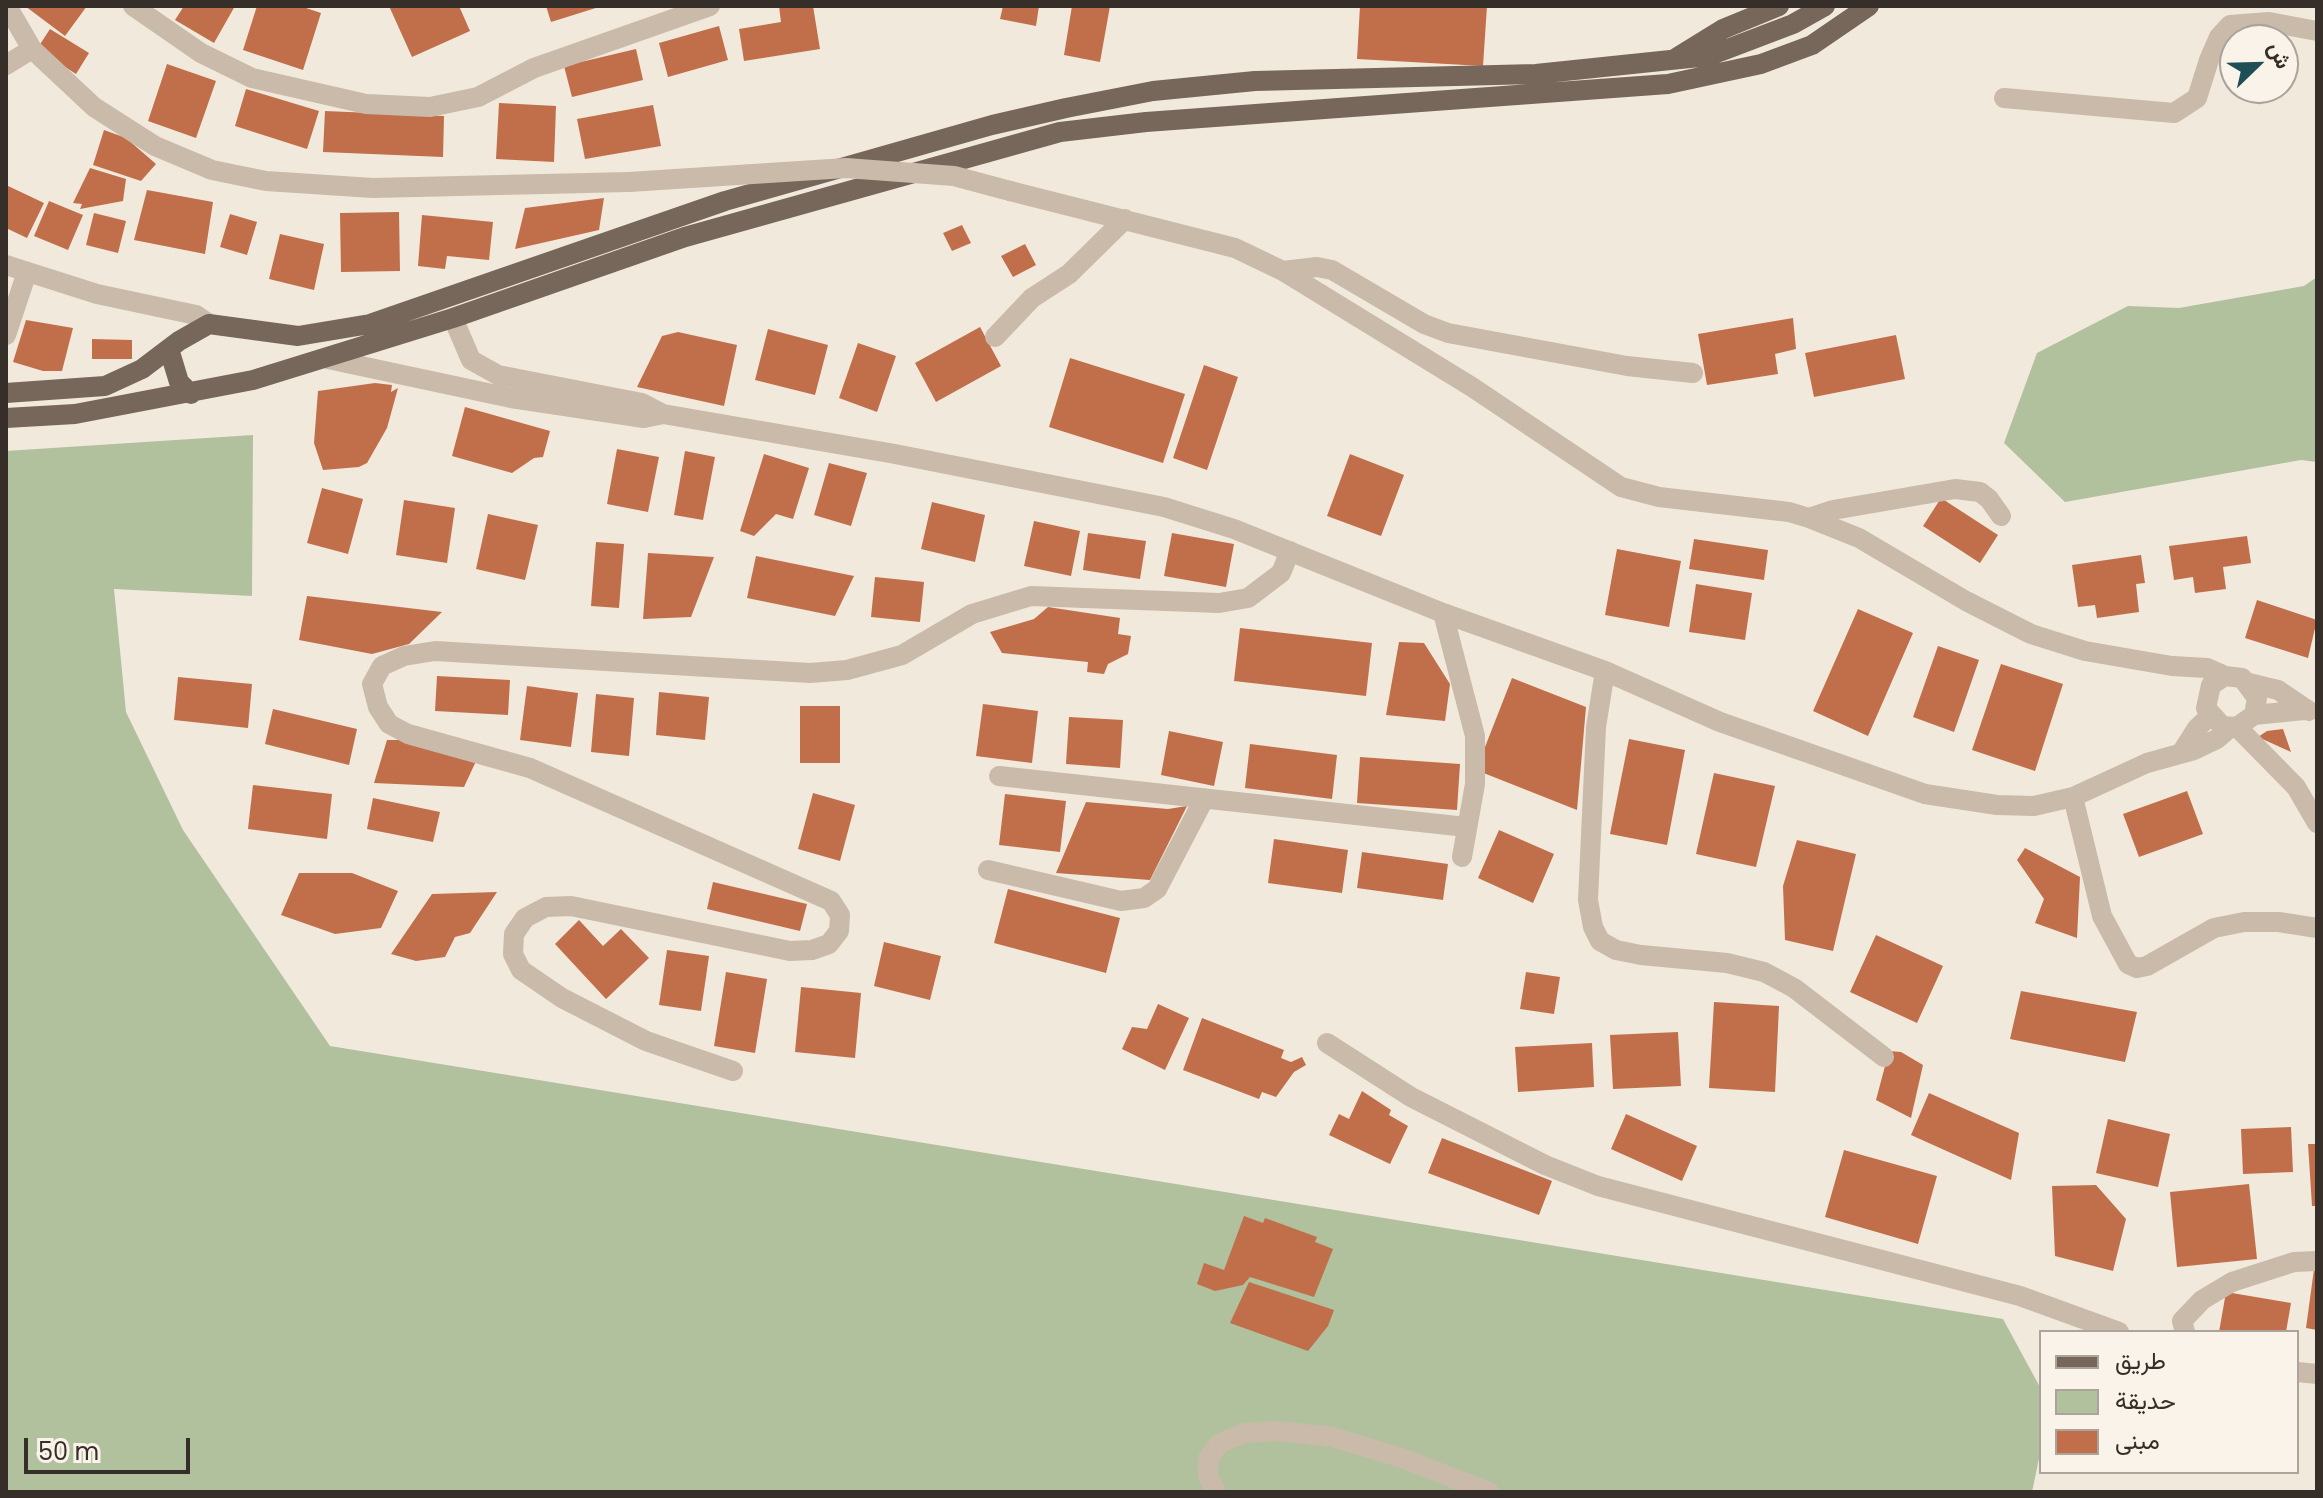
<!DOCTYPE html>
<meta charset="utf-8">
<style>
body{margin:0}
#map{position:relative;width:2323px;height:1498px;overflow:hidden;background:#f1e9dc;font-family:Poppins,Vazirmatn,sans-serif}
canvas{display:block}
.frame{position:absolute;inset:0;border:8px solid #362e28;pointer-events:none}
.legend{position:absolute;left:2039px;top:1330px;width:260px;height:144px;box-sizing:border-box;background:#f9f3e9;border:2px solid #aba49c;margin:0;padding:10px 14px;list-style:none;font-size:24px;color:#362e28}
.legend li{display:flex;align-items:center;gap:16px;height:40px}
.legend b{width:40px;border:2px solid #aba49c}
.north{position:absolute;left:2219px;top:24px;width:80px;height:80px;box-sizing:border-box;background:#f9f3e9;border:2px solid #aba49c;border-radius:50%;rotate:67deg;font-size:22px;font-weight:700;line-height:32px;text-align:center;color:#362e28}
.north::after{content:'';display:block;margin:auto;width:28px;height:36px;background:#1f4f56;clip-path:polygon(50% 0,100% 100%,50% 72%,0 100%)}
.scale{position:absolute;left:24px;top:1438px;width:166px;height:36px;box-sizing:border-box;border:4px solid #362e28;border-top:0;padding-left:10px;font-size:24px;line-height:28px;white-space:nowrap;color:#362e28;-webkit-text-stroke:6px #f9f3e9;paint-order:stroke}
</style>
<div id="map">
<canvas width="2323" height="1498"></canvas>
<div class="frame"></div>
<ul class="legend">
<li><b style="height:10px;background:#77665a"></b>طريق</li>
<li><b style="height:22px;background:#b1c09d"></b>حديقة</li>
<li><b style="height:22px;background:#c16f4a"></b>مبنى</li>
</ul>
<div class="north">ش</div>
<div class="scale">50 m</div>
</div>
<script>
const g = document.querySelector('canvas').getContext('2d');
g.lineJoin = 'round';
function paint(path, color) { g.fillStyle = color; g.fill(path, 'evenodd'); }
const toPath = rows => new Path2D(rows.map(r => 'M' + r).join(''));
function stroke(path, color, width, dash) { g.strokeStyle = color; g.lineWidth = width; g.lineCap = dash ? 'butt' : 'round'; g.setLineDash(dash || []); g.stroke(path); }
const green = toPath([
 [2317,277,2317,462,2301,460,2065,502,2004,443,2037,353,2128,306,2179,308,2304,286],
 [253,435,252,596,114,589,126,712,183,830,330,1046,2003,1319,2041,1389,2041,1449,2032,1492,6,1492,6,451]
]);
const building = toPath([
 [25,6,87,6,65,36],
 [184,6,235,6,214,43,175,20],
 [257,6,300,6,321,13,303,70,243,50],
 [389,6,459,6,470,31,412,57],
 [546,6,599,6,599,7,551,22],
 [779,6,813,6,820,49,744,61,739,29,781,22],
 [1003,6,1039,6,1036,26,1000,19],
 [1072,6,1110,6,1100,62,1064,55],
 [1360,6,1487,6,1483,66,1357,59],
 [719,26,728,60,668,77,659,43],
 [50,29,89,53,76,74,37,49],
 [636,49,643,80,572,97,564,66],
 [167,64,216,81,196,138,148,121],
 [246,89,319,111,307,149,235,126],
 [499,103,556,106,554,162,496,159],
 [653,105,661,146,585,159,577,119],
 [325,111,444,116,443,157,323,152],
 [104,130,126,138,156,164,141,181,93,165],
 [90,168,126,179,123,201,80,209,82,204,73,203],
 [6,185,44,203,27,238,6,228],
 [147,190,213,202,205,254,134,240],
 [604,198,599,230,515,249,525,208],
 [49,201,83,215,68,250,34,236],
 [399,212,400,271,341,272,340,213],
 [94,213,126,221,118,253,86,245],
 [230,214,257,222,247,255,220,247],
 [422,215,493,222,489,260,447,256,445,269,418,266],
 [962,225,971,243,952,251,943,233],
 [280,234,324,244,314,290,269,279],
 [1025,244,1036,265,1013,277,1001,256],
 [1793,318,1796,349,1775,354,1778,374,1707,385,1698,334],
 [26,320,73,328,62,371,43,371,13,362],
 [980,327,1001,366,936,402,915,363],
 [768,329,828,345,815,395,755,380],
 [678,332,737,345,724,406,637,387,662,336],
 [1896,335,1905,379,1814,397,1805,353],
 [92,339,132,340,132,359,92,359],
 [858,343,896,356,877,412,839,398],
 [1070,358,1185,394,1163,463,1049,427],
 [1204,365,1238,377,1207,470,1173,458],
 [375,383,392,385,391,392,398,388,387,428,367,463,359,467,323,470,314,443,318,391],
 [465,407,550,431,543,457,534,458,512,473,452,456],
 [617,449,659,457,648,512,607,504],
 [685,451,715,457,703,520,674,515],
 [764,454,809,468,793,519,776,514,754,536,740,531],
 [1350,454,1404,475,1381,536,1327,516],
 [829,463,867,473,851,526,814,515],
 [322,488,363,499,348,554,307,543],
 [1941,498,1998,535,1980,563,1923,526],
 [404,500,455,508,447,563,396,555],
 [932,502,985,515,975,562,921,549],
 [488,514,538,525,525,580,476,569],
 [1034,521,1080,531,1071,576,1024,566],
 [1088,533,1146,541,1140,579,1083,570],
 [1172,533,1234,544,1226,587,1164,576],
 [2247,536,2251,563,2223,567,2226,589,2195,593,2193,577,2174,580,2169,546],
 [1694,539,1768,550,1764,580,1689,569],
 [596,542,624,544,619,608,591,606],
 [1617,549,1681,561,1669,627,1605,615],
 [648,553,714,557,691,617,643,619],
 [2141,555,2145,583,2136,584,2139,612,2097,618,2095,605,2078,607,2072,565],
 [756,556,854,576,835,616,747,598],
 [875,577,924,582,920,622,871,617],
 [1696,584,1752,593,1745,640,1689,632],
 [307,596,442,612,409,644,372,654,299,640],
 [2257,600,2317,620,2308,658,2245,638],
 [1048,607,1120,618,1118,634,1131,636,1128,654,1108,664,1104,674,1087,672,1088,662,1002,653,990,632,1034,619],
 [1858,609,1913,633,1868,736,1813,711],
 [1240,628,1372,643,1366,696,1234,681],
 [1399,642,1424,643,1450,684,1445,721,1386,715],
 [1938,646,1979,660,1954,732,1913,717],
 [2001,664,2063,684,2035,771,1972,750],
 [437,676,510,680,508,715,435,711],
 [178,677,252,684,248,728,174,720],
 [1512,678,1586,707,1577,810,1476,770],
 [527,686,578,693,571,747,520,740],
 [659,692,709,697,705,740,656,735],
 [596,694,634,698,629,756,591,752],
 [983,704,1038,711,1032,763,976,756],
 [800,706,840,706,840,763,800,763],
 [273,709,357,729,349,765,265,744],
 [1069,717,1123,720,1120,768,1066,764],
 [2283,729,2291,752,2258,737,2267,731],
 [1169,731,1223,742,1214,786,1161,775],
 [1629,739,1685,750,1667,845,1610,834],
 [387,740,412,740,477,759,464,787,374,783],
 [1250,744,1337,755,1332,799,1245,788],
 [1360,757,1460,764,1457,810,1357,803],
 [1714,773,1775,786,1756,867,1696,854],
 [253,785,332,794,327,839,248,829],
 [2187,791,2203,834,2139,857,2123,814],
 [813,793,855,805,840,861,798,849],
 [1005,794,1066,801,1060,852,999,845],
 [373,798,440,812,433,842,367,829],
 [1086,802,1168,809,1187,806,1150,880,1056,873],
 [1499,830,1554,854,1533,903,1478,878],
 [1274,839,1348,850,1342,893,1268,883],
 [1797,840,1856,854,1833,951,1785,940,1783,886],
 [2025,848,2080,877,2077,938,2035,923,2044,899,2017,860],
 [1362,852,1448,864,1443,900,1357,888],
 [299,873,352,873,398,891,381,928,335,934,281,915],
 [713,882,807,904,800,931,707,909],
 [1008,889,1120,918,1106,973,994,943],
 [497,892,470,933,455,937,445,957,416,961,391,954,432,894],
 [579,920,603,946,621,929,649,958,606,999,555,944],
 [1876,935,1943,966,1917,1023,1850,992],
 [884,942,941,956,930,1000,874,986],
 [667,950,709,956,701,1011,659,1005],
 [726,972,767,979,755,1053,714,1046],
 [1526,972,1560,977,1554,1014,1520,1009],
 [801,987,861,993,855,1058,795,1052],
 [2021,991,2137,1012,2125,1062,2010,1039],
 [1714,1002,1779,1006,1775,1092,1709,1088],
 [1158,1004,1189,1018,1165,1070,1122,1049,1132,1027,1147,1029],
 [1202,1018,1284,1050,1281,1058,1291,1062,1302,1057,1306,1065,1294,1072,1276,1097,1262,1092,1259,1099,1183,1070],
 [1678,1032,1681,1086,1613,1089,1610,1035],
 [1592,1043,1594,1087,1518,1092,1515,1047],
 [1889,1051,1901,1052,1923,1065,1911,1118,1876,1100],
 [1362,1091,1391,1110,1389,1115,1408,1126,1390,1164,1329,1135,1339,1114,1349,1119],
 [1929,1093,2019,1133,2011,1180,1911,1135],
 [1626,1114,1697,1146,1682,1181,1611,1149],
 [2108,1119,2170,1134,2158,1187,2096,1173],
 [2291,1127,2293,1172,2243,1174,2241,1129],
 [1442,1138,1552,1181,1539,1215,1428,1173],
 [2308,1144,2317,1144,2317,1206,2312,1206],
 [1844,1150,1937,1176,1918,1244,1825,1217],
 [2249,1184,2257,1259,2177,1267,2170,1192],
 [2096,1185,2126,1219,2113,1271,2055,1256,2052,1186],
 [1244,1216,1263,1223,1265,1218,1317,1237,1315,1242,1333,1249,1314,1297,1250,1277,1243,1285,1215,1291,1197,1284,1204,1263,1224,1270],
 [2314,1269,2317,1269,2317,1330,2306,1328],
 [1249,1282,1334,1310,1328,1326,1308,1351,1230,1323],
 [2226,1292,2291,1303,2286,1332,2219,1332]
]);
const minor = toPath([
 [7,6,32,49,94,107,155,146,212,170,266,181,373,188,629,182],
 [133,6,201,53,252,78,366,104,430,107,478,97,534,68,710,6],
 [6,65,32,49],
 [2004,98,2174,113,2197,98,2209,60,2219,37,2230,25,2269,22,2317,31],
 [1010,191,1235,248,1283,271,1472,387,1621,487,1659,497,1789,512,1809,518,1859,538,1966,601,2031,634,2085,651,2172,666,2207,668,2225,676],
 [6,265,97,294,196,315,209,324],
 [1283,271,1317,267,1332,270,1424,324,1448,333,1627,366,1693,373],
 [453,318,471,360,498,375,642,403,663,414,895,454,1164,507,1234,529,1443,613,1605,671,1720,722,1925,794,1997,805,2034,806,2073,797,2147,763,2194,750,2217,739,2231,727],
 [6,335,27,272],
 [995,337,1032,298,1069,274,1125,219],
 [328,359,511,398,644,418,663,414],
 [1809,518,1833,510,1955,489,1980,492,1989,499,2001,516],
 [1443,613,1475,736,1475,784,1462,857],
 [1605,671,1596,727,1588,900,1593,927,1600,941,1616,950,1641,955,1727,963,1764,972,1794,988,1884,1057],
 [2249,683,2278,690,2309,711],
 [2254,715,2257,698,2242,678,2225,676,2211,685,2206,708,2222,726,2237,727,2254,715,2304,710],
 [2237,727,2296,787,2317,823],
 [2183,750,2197,728,2210,716],
 [999,776,1466,827],
 [2073,797,2102,916,2128,964,2137,968,2147,966,2214,928,2244,922,2279,922,2317,928],
 [988,870,1121,901,1144,898,1157,889,1204,799],
 [1327,1043,1411,1097,1545,1165,1598,1186,2020,1296,2119,1332],
 [733,1071,646,1041,562,998,521,970,513,954,514,934,525,918,546,907,571,906,790,951,812,950,829,944,839,931,840,915,831,901,530,768,408,734,389,724,378,707,372,684,382,666,404,656,435,651,810,673,847,670,902,655,972,614,1031,596,1219,603,1248,598,1281,573,1290,551],
 [2185,1332,2182,1321,2202,1300,2232,1282,2294,1262,2317,1261],
 [2297,1372,2317,1374],
 [1216,1492,1208,1476,1208,1458,1220,1443,1244,1433,1277,1431,1332,1437,1402,1458,1489,1492]
]);
const major = toPath([
 [1676,58,1723,29,1779,6],
 [169,349,179,382,191,394],
 [6,393,105,386,142,369,179,341,209,324,298,336,370,324,725,201,992,125,1066,108,1153,91,1255,81,1536,74,1709,56,1793,24,1825,6],
 [6,418,75,414,253,380,453,318,685,237,1060,132,1146,122,1668,84,1761,64,1812,45,1869,6]
]);
const minorBridge = toPath([
 [629,182,846,168,954,176,1010,191]
]);
paint(green, '#b1c09d');
paint(building, '#c16f4a');
stroke(minor, '#c9baa9', 20);
stroke(major, '#77665a', 20);
stroke(minorBridge, '#c9baa9', 20);
</script>
